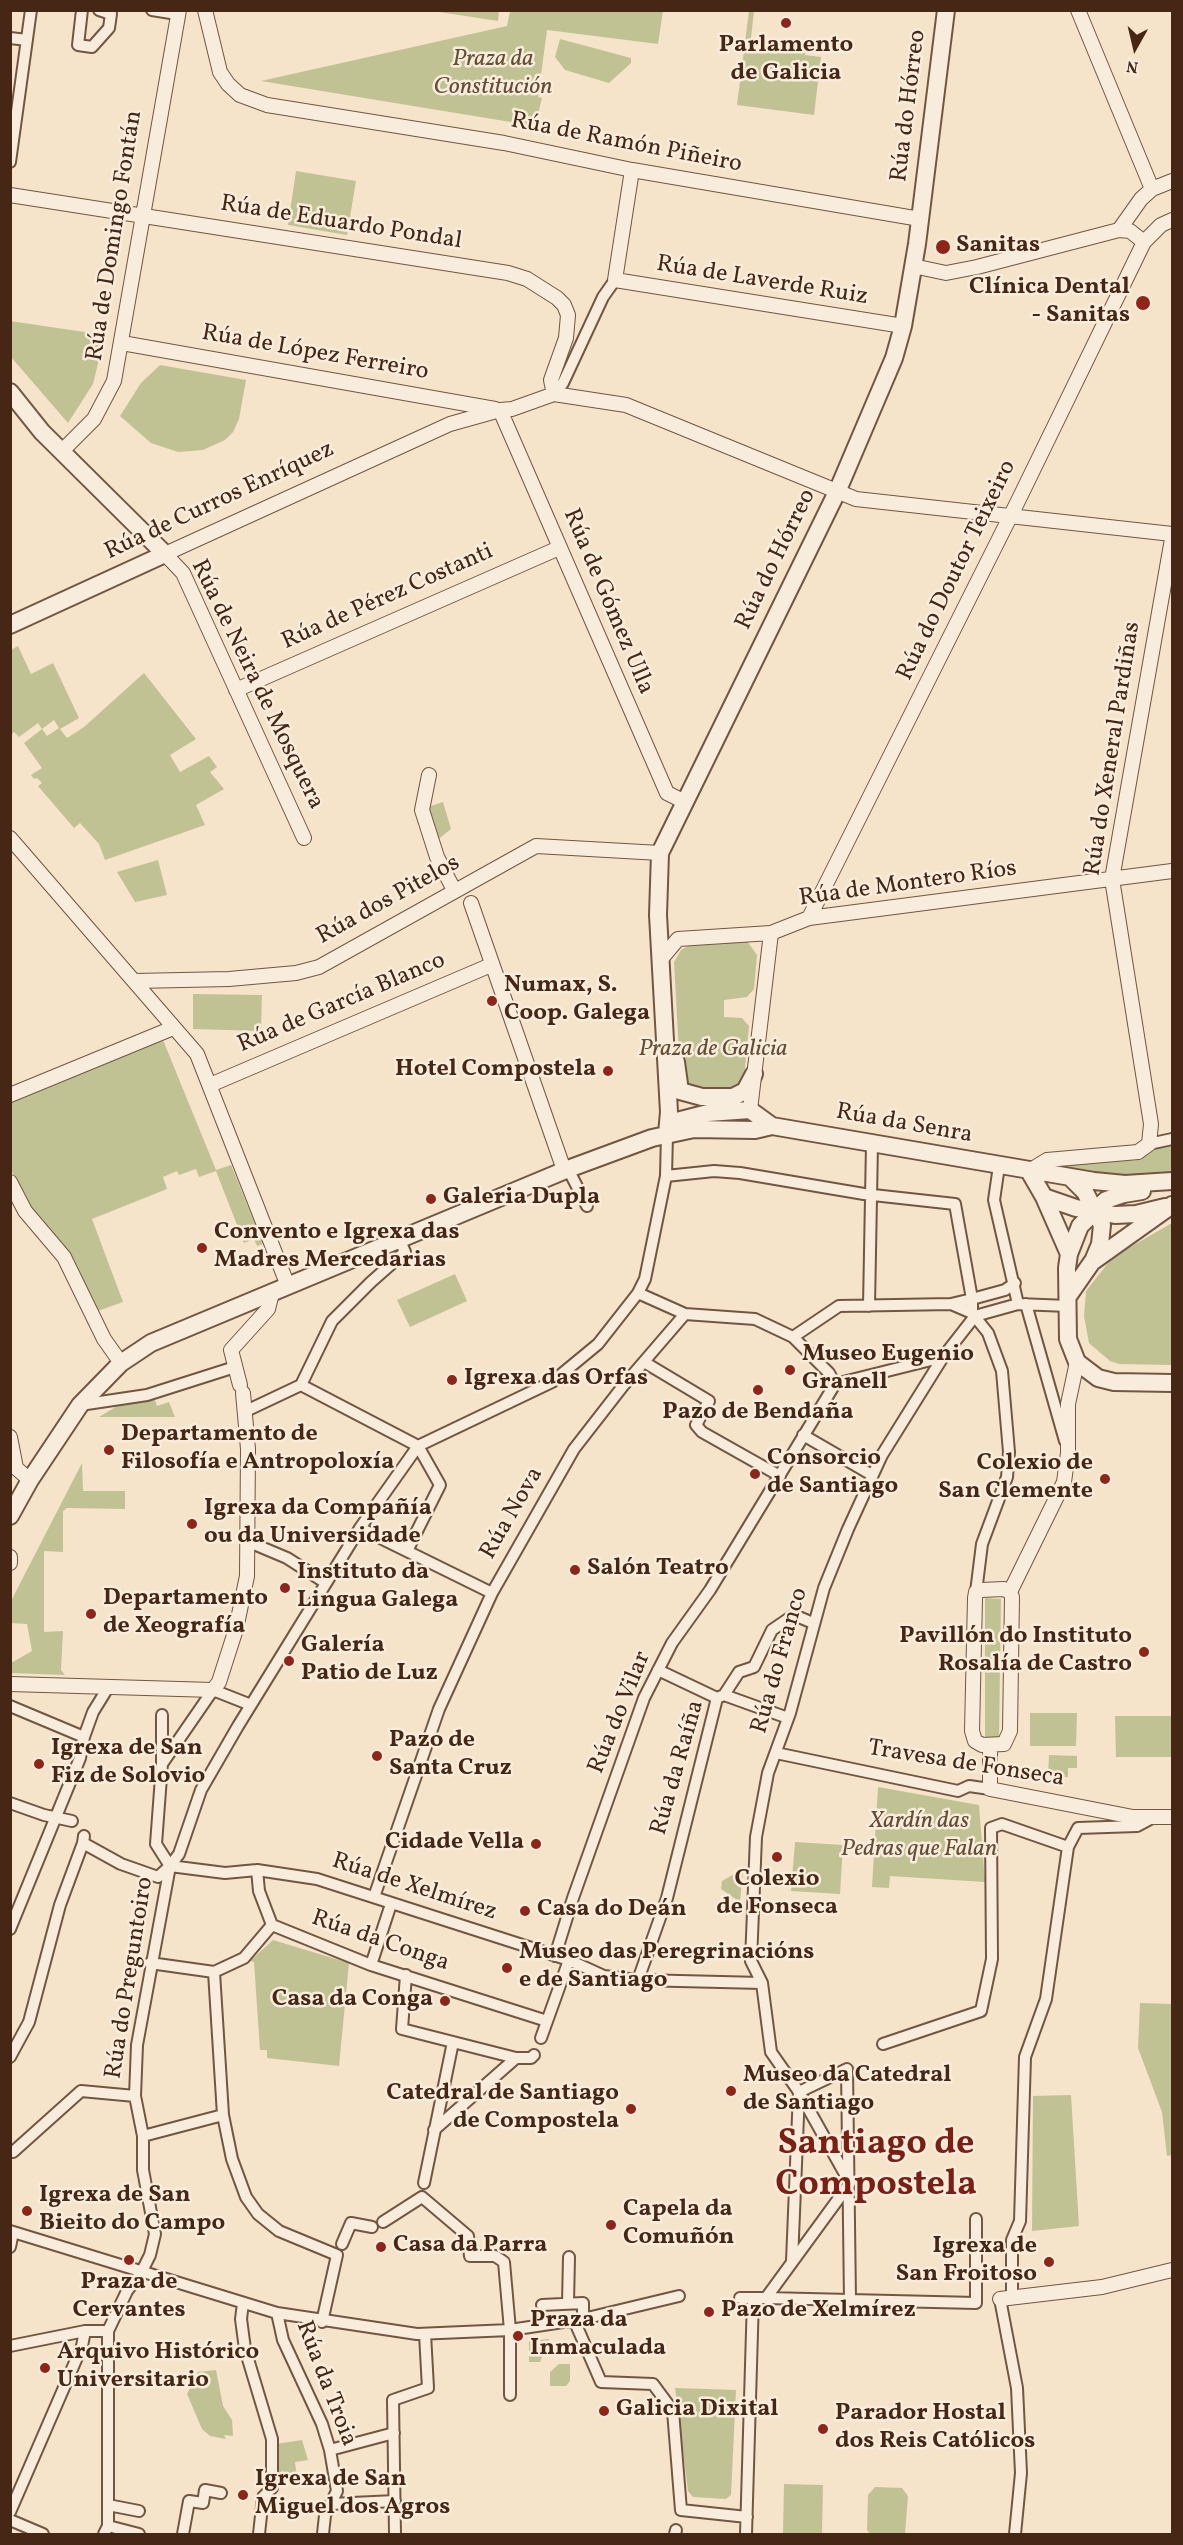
<!DOCTYPE html>
<meta charset="utf-8">
<style>
body{margin:0}
#map{position:relative;width:1183px;height:2545px;overflow:hidden;background:#f5e3ca;font-family:Vollkorn,serif}
canvas{display:block}
.frame{position:absolute;inset:0;border:12px solid #462715;pointer-events:none}
.north{position:absolute;left:1105px;top:18px;width:60px;height:60px;-webkit-text-stroke:4px #f8eddd;paint-order:stroke;rotate:188deg;font-size:16px;font-weight:700;line-height:24px;text-align:center;color:#462715}
.north::after{content:'';display:block;margin:auto;width:21px;height:27px;background:#462715;clip-path:polygon(50% 0,100% 100%,50% 72%,0 100%)}
</style>
<div id="map">
<canvas width="1183" height="2545"></canvas>
<div class="frame"></div>
<div class="north">N</div>
</div>
<script>
const g = document.querySelector('canvas').getContext('2d');
g.lineJoin = 'round';
function paint(path, color) { g.fillStyle = color; g.fill(path, 'evenodd'); }
const toPath = rows => new Path2D(rows.map(r => 'M' + r).join(''));
function stroke(path, color, width, dash) { g.strokeStyle = color; g.lineWidth = width; g.lineCap = dash ? 'butt' : 'round'; g.setLineDash(dash || []); g.stroke(path); }
function write(font, color, halo, rows, align = 'center') {
  g.font = font + ' Vollkorn,serif'; g.lineWidth = 5; g.setLineDash([]); g.textBaseline = 'middle'; g.strokeStyle = halo; g.fillStyle = color; for (const [text, x, y, turn = 0] of rows) {
    g.save(); g.translate(x, y); g.rotate((+turn || 0) * Math.PI / 180); g.textAlign = isNaN(turn) ? turn : align; if (halo) g.strokeText(text, 0, 0); g.fillText(text, 0, 0); g.restore();
  }
}
const green = toPath([
 [433,11,499,10,499,11,498,21],
 [510,11,663,11,658,44,547,30,538,97,542,98,535,126,261,81,507,26],
 [749,11,754,11,750,47,799,53,801,42,806,42,805,55,821,57,814,115,737,105],
 [560,39,631,58,631,63,609,83,565,70,555,57],
 [296,171,356,181,347,235,288,225],
 [10,321,105,335,93,384,68,423,11,357],
 [160,365,246,380,239,419,233,432,225,440,203,450,178,452,151,443,120,416,141,383],
 [18,646,31,674,53,663,79,718,60,729,67,738,84,727,144,673,196,739,170,755,180,772,209,756,217,767,210,772,224,789,196,805,205,825,105,860,99,844,80,823,74,828,38,786,42,783,37,778,34,779,31,775,42,768,24,743,42,729,47,736,59,728,54,720,42,729,38,723,19,737,14,732,11,735,11,650],
 [443,802,451,829,436,841,428,807],
 [158,860,167,895,135,902,117,872],
 [747,941,757,955,754,989,747,997,724,1000,724,1017,742,1018,749,1026,744,1078,734,1089,699,1092,687,1087,680,1072,674,962,681,950,689,945],
 [193,994,262,995,261,1031,193,1029],
 [163,1040,216,1170,231,1165,263,1244,257,1246,254,1239,244,1243,216,1171,199,1177,196,1169,179,1175,177,1171,163,1177,167,1189,92,1219,123,1302,98,1311,69,1251,24,1200,11,1169,10,1103],
 [1165,1144,1172,1146,1172,1178,1091,1173,1055,1165,1057,1163,1138,1160],
 [1172,1223,1172,1365,1119,1364,1110,1361,1089,1343,1084,1316,1086,1291,1108,1263,1127,1249],
 [455,1274,467,1301,410,1327,397,1300],
 [154,1397,157,1406,169,1402,175,1417,99,1417,124,1402],
 [82,1463,83,1491,125,1491,125,1509,67,1508,63,1511,63,1552,44,1551,44,1632,63,1631,61,1670,65,1675,11,1673,11,1663,32,1651,27,1624,11,1623,11,1601],
 [985,1598,1001,1599,999,1737,997,1740,985,1738],
 [1030,1713,1077,1713,1076,1746,1030,1746],
 [1115,1716,1172,1716,1172,1757,1116,1757],
 [1049,1755,1077,1756,1077,1768,1068,1768,1068,1777,1048,1777],
 [878,1787,979,1805,985,1882,890,1876,889,1888,872,1887],
 [795,1842,843,1845,840,1894,791,1891],
 [743,1869,740,1902,721,1889,722,1881],
 [273,1940,349,1963,339,2066,267,2058,267,2050,260,2050,254,1962,250,1961],
 [1140,2003,1172,2004,1172,2155,1167,2156,1162,2112,1138,2048],
 [1071,2095,1079,2226,1032,2231,1033,2096],
 [549,2339,548,2353,543,2355,540,2362,529,2362,529,2341],
 [559,2364,570,2364,570,2381,566,2386,550,2386,550,2372],
 [216,2370,223,2406,232,2420,233,2436,224,2435,226,2439,210,2436,202,2429,187,2394,198,2372],
 [675,2388,736,2390,731,2495,726,2499,693,2497,688,2491],
 [302,2440,308,2460,295,2462,297,2478,277,2481,279,2464,276,2444],
 [784,2484,823,2485,822,2534,783,2534],
 [875,2487,902,2488,908,2496,905,2534,870,2534,867,2530,868,2495]
]);
const pedestrian = toPath([
 [82,10,78,45,92,47,109,28,111,14,99,10],
 [152,10,177,14],
 [10,38,27,40],
 [10,162,31,10],
 [554,394,563,383,603,297,615,280],
 [1149,1144,1172,1139],
 [999,1166,994,1200,1018,1304],
 [568,1169,587,1206],
 [666,1176,714,1171,740,1173,864,1194,955,1204,972,1299,951,1304],
 [638,1293,685,1314,755,1319,793,1337,829,1373,835,1384],
 [1026,1304,1065,1441],
 [869,1306,872,1144],
 [793,1337,839,1306,951,1304,972,1313],
 [644,1362,709,1401,696,1425,702,1432,780,1476],
 [301,1385,332,1321,371,1282,405,1252,399,1239],
 [301,1385,418,1446],
 [80,1405,147,1395,235,1367],
 [246,1411,301,1385],
 [803,1435,872,1475],
 [360,1528,492,1593],
 [249,1542,287,1558,326,1583],
 [407,1551,440,1485,418,1446],
 [976,1592,982,1544,1007,1477,1009,1452,1002,1371,988,1333,972,1313,972,1299,1005,1290,1015,1283],
 [658,1670,717,1698],
 [724,1695,788,1718],
 [10,1706,84,1737],
 [776,1753,958,1791,969,1786,990,1789],
 [162,1763,162,1715],
 [10,1803,44,1815,72,1821],
 [84,1836,83,1843,121,1864,158,1877,170,1866,179,1854,201,1790,238,1726,360,1528,418,1446,552,1382,598,1344,638,1293,645,1279,666,1176,667,1134],
 [170,1866,225,1873,257,1870,317,1879,569,1960,604,1976,638,1980,762,1983],
 [170,1866,156,1844,162,1764,213,1690,251,1705],
 [257,1870,259,1891,272,1925],
 [374,1897,439,1709,492,1593,574,1449,623,1386,685,1314],
 [272,1925,371,1965,547,2021],
 [10,1929,80,1758,84,1737,93,1712,109,1686],
 [555,1956,573,1898,644,1698,672,1643,710,1590,835,1384,943,1357],
 [150,1963,214,1972,244,1958,272,1925],
 [371,1965,391,1904],
 [214,1972,223,2115,232,2159,246,2197,258,2214,279,2231,337,2255,322,2322],
 [406,1975,402,2029,453,2042],
 [638,1980,667,1898,717,1698,724,1695,739,1672,754,1667,772,1630,794,1615,813,1623],
 [541,2038,569,1960],
 [883,2044,981,2011,992,1959,991,1828,1002,1824,1068,1847],
 [10,2057,29,2022,60,1905,83,1843],
 [434,2130,516,2058],
 [143,2136,223,2115],
 [13,2152,81,2091,135,2096],
 [424,2183,453,2042,516,2058,531,2058,534,2055],
 [850,2183,799,2092,771,2052,762,1983,751,1961,756,1837,768,1773,790,1713,824,1588,848,1529,882,1455,943,1357,975,1316,1018,1304,1068,1306],
 [383,2222,422,2197,468,2236,470,2256,495,2256,504,2262,510,2330,510,2395],
 [10,2231,277,2313,417,2334,510,2330,583,2319,679,2296],
 [342,2244,351,2223,372,2227],
 [10,2247,13,2232],
 [792,2261,799,2092,847,2069,850,2300],
 [740,2298,766,2298,850,2183],
 [766,2298,976,2303,976,2219],
 [1012,2298,1012,2240,1020,2221,1025,2057,1046,1999,1068,1847,1078,1828,1137,1826,1150,1819],
 [1000,2299,1017,2388,1021,2473,1015,2534],
 [243,2303,241,2319,245,2349,272,2439,272,2488,263,2497,259,2534],
 [568,2303,569,2257],
 [542,2305,583,2303,583,2319],
 [277,2313,283,2340,322,2424,330,2450,337,2491,325,2515,323,2534],
 [574,2320,601,2382,653,2384,673,2411,681,2510,747,2517],
 [10,2346,85,2331,108,2331],
 [330,2450,394,2433],
 [331,2504,395,2501],
 [108,2505,139,2511],
 [10,2512,82,2346,85,2331],
 [10,2520,43,2534],
 [108,2526,139,2534],
 [104,2534,108,2526,108,2331,127,2291,141,2273,150,2255,155,2234,143,2170,143,2136,135,2096,137,2045,170,1866],
 [183,2534,189,2501,203,2503,205,2490,221,2493],
 [395,2534,393,2400,428,2388,425,2334],
 [675,2534,676,2530],
 [746,2534,753,2298]
]);
const minor = toPath([
 [205,10,220,72,228,84,240,95,267,105,504,143,632,170,920,219],
 [1078,10,1152,189],
 [632,170,615,280,903,326],
 [10,195,508,273,527,279,557,298,564,305,568,315,566,338,551,380,554,394],
 [1119,230,1141,199,1152,189,1172,181],
 [913,266,946,273,977,267,1119,230,1130,231,1144,242],
 [122,343,495,409],
 [500,410,667,793,685,802],
 [62,451,94,419,114,381,179,10],
 [236,690,559,548],
 [429,775,422,810,437,857,454,890],
 [10,838,197,1054,288,1286],
 [304,838,183,573,165,554,450,424,500,410,512,409,554,394,626,405,856,499,1172,534],
 [471,903,564,1170],
 [809,918,1019,499,1144,242,1161,225,1172,220],
 [661,959,678,939,771,933,809,918,1172,871],
 [135,981,229,979,296,973,319,967,536,846,660,853],
 [210,1085,491,965],
 [10,1095,173,1028],
 [750,1110,771,933],
 [1029,1171,1047,1160,1138,1152,1149,1144,1151,1124,1112,879,1172,539],
 [10,1182,25,1211,64,1257,104,1339,121,1363],
 [240,1385,231,1350,268,1309,272,1293],
 [10,1437,16,1468,30,1480],
 [10,1557,10,1563],
 [1004,1589,1010,1592,1012,1597,1010,1731,1004,1744,982,1745,975,1741,972,1731,975,1598,976,1592,981,1590,1004,1589],
 [1010,1592,1064,1482,1068,1453,1068,1404,1077,1362],
 [10,1684,213,1690,219,1682,236,1629,247,1576,248,1449,243,1393],
 [990,1746,990,1789,1133,1817,1172,1817],
 [1000,2299,1102,2287,1172,2270]
]);
const tertiary = toPath([
 [10,392,42,432,165,554,10,625],
 [676,1062,680,1091,702,1097,733,1097,745,1091,754,1074],
 [669,1123,708,1113,750,1110,772,1126],
 [667,1134,669,1112,658,915,660,853,837,492,894,358,903,326,917,244,946,10],
 [1029,1171,1044,1197,1069,1254],
 [1071,1178,1085,1192,1102,1225,1100,1244,1093,1261],
 [1142,1191,1124,1194,1106,1200,1080,1226,1069,1254,1067,1268,1068,1339,1077,1362,1098,1378,1114,1382,1172,1383],
 [1044,1197,1076,1208,1115,1215,1136,1214,1165,1207],
 [1069,1295,1092,1262,1172,1205],
 [10,1516,30,1480,80,1405,121,1363,151,1343,568,1169,652,1138,694,1129,755,1130,772,1126,1094,1181,1125,1184,1172,1181]
]);
const markers = [
 [786,23,6,"#8f2418"],
 [943,247,8,"#8f2418"],
 [1143,303,8,"#8f2418"],
 [492,1001,6,"#8f2418"],
 [608,1071,6,"#8f2418"],
 [431,1199,6,"#8f2418"],
 [202,1248,6,"#8f2418"],
 [790,1370,6,"#8f2418"],
 [452,1380,6,"#8f2418"],
 [758,1390,6,"#8f2418"],
 [109,1450,6,"#8f2418"],
 [755,1474,6,"#8f2418"],
 [1105,1479,6,"#8f2418"],
 [192,1524,6,"#8f2418"],
 [575,1570,6,"#8f2418"],
 [285,1588,6,"#8f2418"],
 [91,1614,6,"#8f2418"],
 [1144,1652,6,"#8f2418"],
 [289,1661,6,"#8f2418"],
 [377,1756,6,"#8f2418"],
 [39,1764,6,"#8f2418"],
 [536,1844,6,"#8f2418"],
 [777,1857,6,"#8f2418"],
 [525,1911,6,"#8f2418"],
 [507,1968,6,"#8f2418"],
 [445,2001,6,"#8f2418"],
 [731,2091,6,"#8f2418"],
 [631,2109,6,"#8f2418"],
 [27,2211,6,"#8f2418"],
 [611,2225,6,"#8f2418"],
 [381,2247,6,"#8f2418"],
 [129,2260,6,"#8f2418"],
 [1049,2262,6,"#8f2418"],
 [709,2312,6,"#8f2418"],
 [518,2336,6,"#8f2418"],
 [45,2368,6,"#8f2418"],
 [604,2411,6,"#8f2418"],
 [823,2429,6,"#8f2418"],
 [243,2495,6,"#8f2418"]
];
const poiNames = [
 ["Parlamento",786,47,"center"],
 ["de Galicia",786,75,"center"],
 ["Sanitas",956,247],
 ["Clínica Dental",1130,289,"right"],
 ["- Sanitas",1130,317,"right"],
 ["Numax, S.",504,987],
 ["Coop. Galega",504,1015],
 ["Hotel Compostela",596,1071,"right"],
 ["Galeria Dupla",443,1199],
 ["Convento e Igrexa das",214,1234],
 ["Madres Mercedarias",214,1262],
 ["Museo Eugenio",802,1356],
 ["Granell",802,1384],
 ["Igrexa das Orfas",464,1380],
 ["Pazo de Bendaña",758,1414,"center"],
 ["Departamento de",121,1436],
 ["Filosofía e Antropoloxía",121,1464],
 ["Consorcio",767,1460],
 ["de Santiago",767,1488],
 ["Colexio de",1093,1465,"right"],
 ["San Clemente",1093,1493,"right"],
 ["Igrexa da Compañía",204,1510],
 ["ou da Universidade",204,1538],
 ["Salón Teatro",587,1570],
 ["Instituto da",297,1574],
 ["Lingua Galega",297,1602],
 ["Departamento",103,1600],
 ["de Xeografía",103,1628],
 ["Pavillón do Instituto",1132,1638,"right"],
 ["Rosalía de Castro",1132,1666,"right"],
 ["Galería",301,1647],
 ["Patio de Luz",301,1675],
 ["Pazo de",389,1742],
 ["Santa Cruz",389,1770],
 ["Igrexa de San",51,1750],
 ["Fiz de Solovio",51,1778],
 ["Cidade Vella",524,1844,"right"],
 ["Colexio",777,1881,"center"],
 ["de Fonseca",777,1909,"center"],
 ["Casa do Deán",537,1911],
 ["Museo das Peregrinacións",519,1954],
 ["e de Santiago",519,1982],
 ["Casa da Conga",433,2001,"right"],
 ["Museo da Catedral",743,2077],
 ["de Santiago",743,2105],
 ["Catedral de Santiago",619,2095,"right"],
 ["de Compostela",619,2123,"right"],
 ["Igrexa de San",39,2197],
 ["Bieito do Campo",39,2225],
 ["Capela da",623,2211],
 ["Comuñón",623,2239],
 ["Casa da Parra",393,2247],
 ["Igrexa de",1037,2248,"right"],
 ["San Froitoso",1037,2276,"right"],
 ["Praza de",129,2284,"center"],
 ["Cervantes",129,2312,"center"],
 ["Pazo de Xelmírez",721,2312],
 ["Praza da",530,2322],
 ["Inmaculada",530,2350],
 ["Arquivo Histórico",57,2354],
 ["Universitario",57,2382],
 ["Galicia Dixital",616,2411],
 ["Parador Hostal",835,2415],
 ["dos Reis Católicos",835,2443],
 ["Igrexa de San",255,2481],
 ["Miguel dos Agros",255,2509]
];
const parkNames = [
 ["Praza da",493,61],
 ["Constitución",493,89],
 ["Praza de Galicia",713,1051],
 ["Xardín das",919,1823],
 ["Pedras que Falan",919,1851]
];
const streetNames = [
 ["Rúa do Hórreo",910,106,-83],
 ["Rúa de Ramón Piñeiro",626,144,11],
 ["Rúa de Eduardo Pondal",341,224,9],
 ["Rúa de Domingo Fontán",116,236,-81],
 ["Rúa de Laverde Ruiz",762,282,9],
 ["Rúa de López Ferreiro",315,354,10],
 ["Rúa de Curros Enríquez",220,502,-25],
 ["Rúa do Hórreo",777,560,-64],
 ["Rúa do Doutor Teixeiro",958,571,-64],
 ["Rúa de Pérez Costanti",388,598,-24],
 ["Rúa de Gómez Ulla",607,602,67],
 ["Rúa de Neira de Mosquera",256,685,64],
 ["Rúa do Xeneral Pardiñas",1114,749,-81],
 ["Rúa de Montero Ríos",908,885,-8],
 ["Rúa dos Pitelos",389,901,-29],
 ["Rúa de García Blanco",342,1004,-23],
 ["Rúa da Senra",904,1125,10],
 ["Rúa Nova",513,1514,-60],
 ["Rúa do Franco",781,1661,-74],
 ["Rúa do Vilar",621,1713,-68],
 ["Travesa de Fonseca",966,1765,9],
 ["Rúa da Raíña",679,1768,-74],
 ["Rúa de Xelmírez",414,1888,18],
 ["Rúa da Conga",380,1942,19],
 ["Rúa do Preguntoiro",131,1978,-81],
 ["Rúa da Troia",325,2384,69]
];
const townNames = [
 ["Santiago de",876,2146],
 ["Compostela",876,2187]
];
paint(green, '#c1c294');
stroke(pedestrian, '#725642', 14);
stroke(minor, '#725642', 16);
stroke(tertiary, '#725642', 20);
stroke(pedestrian, '#f8eddd', 10);
stroke(minor, '#f8eddd', 14);
stroke(tertiary, '#f8eddd', 16);
for (const [x, y, r, color] of markers) { const dot = new Path2D(); dot.arc(x, y, r, 0, 2 * Math.PI); g.fillStyle = color; g.fill(dot); stroke(dot, '#f8eddd', 2); }
write('bold 24px', '#462715', '#f8eddd', poiNames, 'left');
write('italic 24px', '#654e35', '#f8eddd', parkNames);
write('24px', '#462715', '#f8eddd', streetNames);
write('bold 36px', '#7a1f14', '#f8eddd', townNames);
</script>
